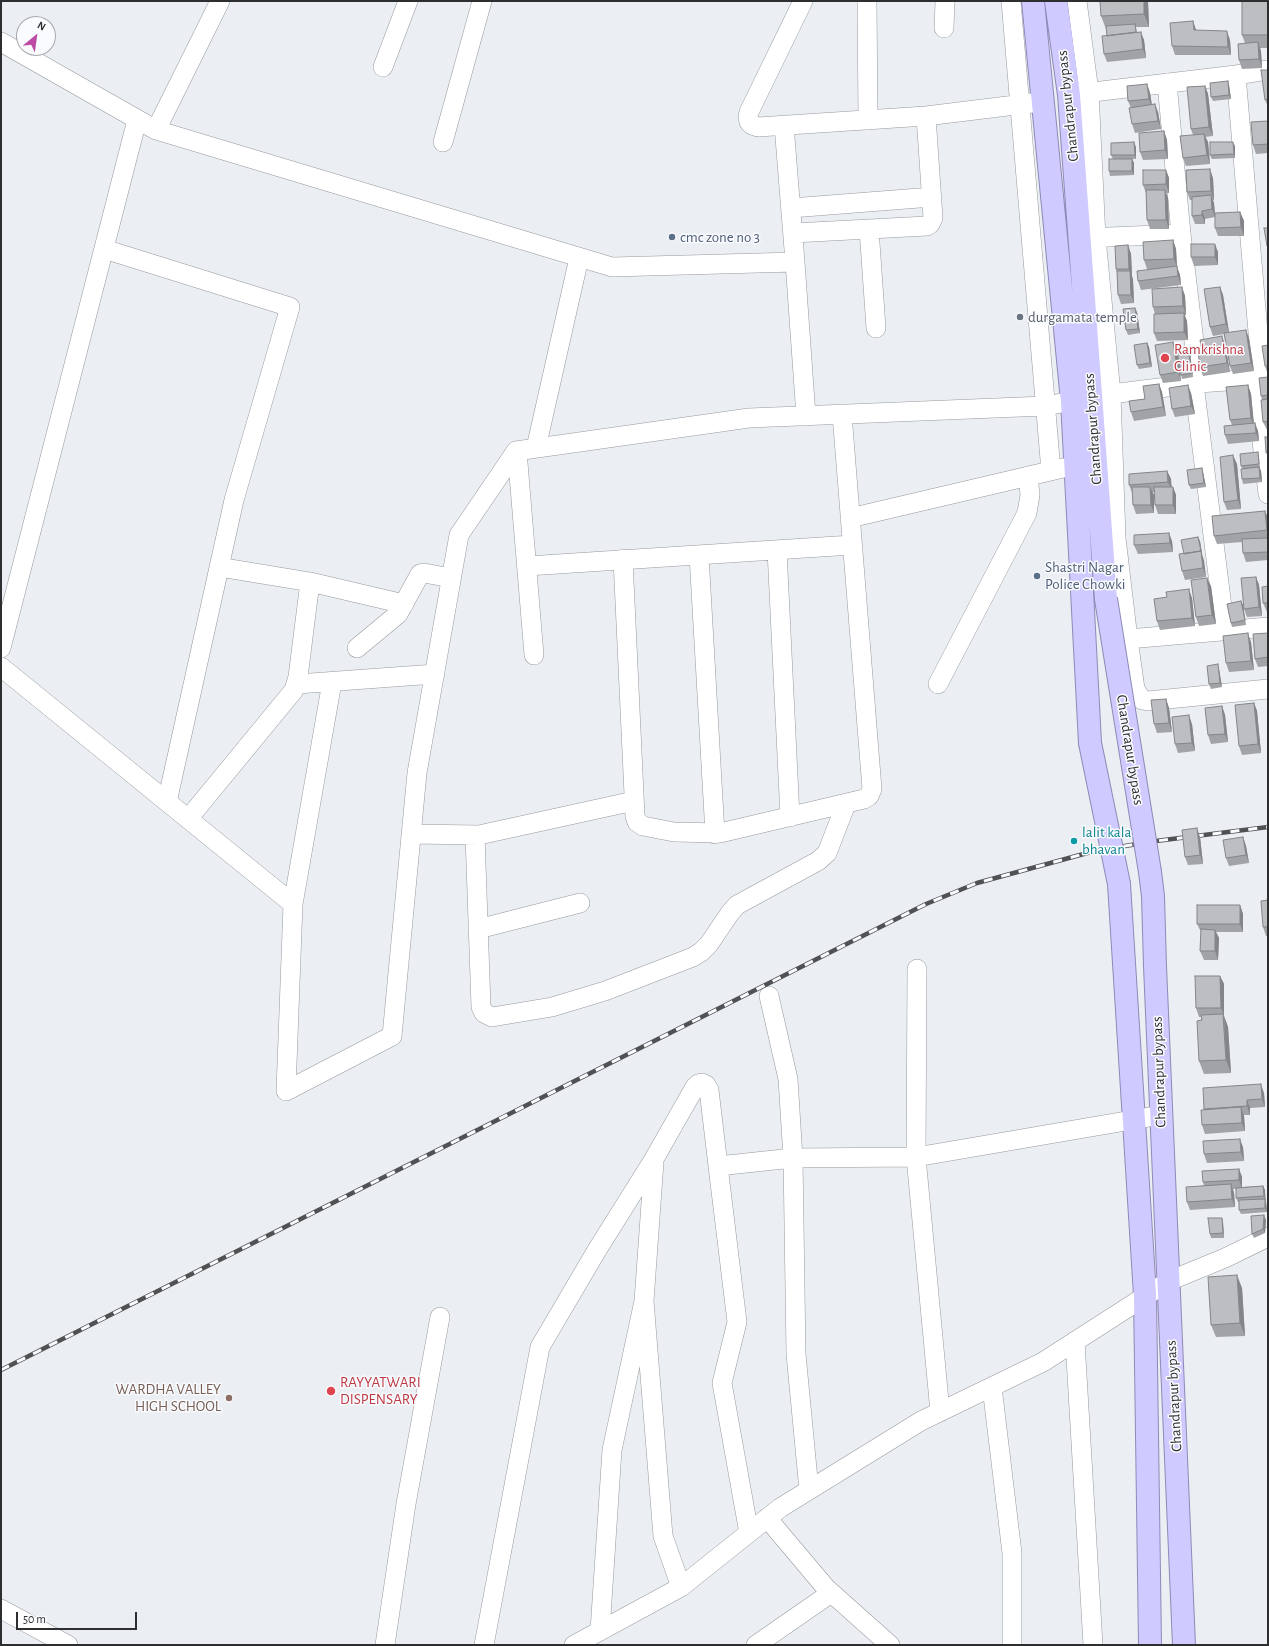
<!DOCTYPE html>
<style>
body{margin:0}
#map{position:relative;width:1269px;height:1646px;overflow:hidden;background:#ebeef2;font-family:"Alegreya Sans",sans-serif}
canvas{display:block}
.frame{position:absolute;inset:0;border:2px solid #2d2e30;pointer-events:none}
.north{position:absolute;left:16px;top:16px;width:40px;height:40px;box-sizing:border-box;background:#f9fbfe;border:1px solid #a7a9ac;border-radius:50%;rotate:29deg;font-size:11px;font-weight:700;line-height:16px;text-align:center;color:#2d2e30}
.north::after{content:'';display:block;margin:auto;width:14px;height:18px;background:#bd4ba6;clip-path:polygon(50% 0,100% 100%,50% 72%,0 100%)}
.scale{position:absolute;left:16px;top:1612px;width:121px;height:18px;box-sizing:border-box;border:2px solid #2d2e30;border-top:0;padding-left:5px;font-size:12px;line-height:14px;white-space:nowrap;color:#2d2e30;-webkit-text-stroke:3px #f9fbfe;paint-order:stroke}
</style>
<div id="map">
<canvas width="1269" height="1646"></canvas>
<div class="frame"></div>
<div class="north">N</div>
<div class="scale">50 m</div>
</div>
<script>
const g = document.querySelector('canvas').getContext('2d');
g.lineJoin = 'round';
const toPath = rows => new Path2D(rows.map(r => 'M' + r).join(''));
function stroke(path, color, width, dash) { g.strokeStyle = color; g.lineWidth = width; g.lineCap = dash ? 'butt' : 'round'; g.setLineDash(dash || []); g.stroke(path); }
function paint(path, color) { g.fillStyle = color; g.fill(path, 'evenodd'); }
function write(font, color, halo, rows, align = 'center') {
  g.font = font + ' "Alegreya Sans",sans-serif'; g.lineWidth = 3; g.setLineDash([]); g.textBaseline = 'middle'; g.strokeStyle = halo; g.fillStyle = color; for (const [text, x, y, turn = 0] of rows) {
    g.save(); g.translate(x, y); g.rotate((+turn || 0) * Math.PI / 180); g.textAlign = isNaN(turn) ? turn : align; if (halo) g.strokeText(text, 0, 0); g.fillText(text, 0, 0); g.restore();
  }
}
const minor = toPath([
 [803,1,749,112,748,117,749,122,752,125,758,127,926,116,1032,103],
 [867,1,868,120],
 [1011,1,1051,471],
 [1077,1,1089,92,1096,238,1111,394,1116,538,1128,639,1135,689,1142,700,1148,701,1268,689],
 [944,28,945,1],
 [1,42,156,130,612,267,795,262,806,416],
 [383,67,408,1],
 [1236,75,1262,379],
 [1167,83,1181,234,1199,383],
 [1076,94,1236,75,1268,70],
 [784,125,795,262],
 [156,130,220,1],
 [443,142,482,1],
 [791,208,932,197],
 [869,229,876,328],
 [793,233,927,226,930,224,933,218,926,116],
 [1085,238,1181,234],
 [104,249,290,307,234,500,167,802],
 [1255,380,1268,494],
 [1194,384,1225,631],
 [536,448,579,258],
 [517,451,534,655],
 [850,518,1063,468],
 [777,550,790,817],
 [699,555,715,834],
 [623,559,635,816,637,822,643,826,674,832,720,833,864,799,869,796,872,789,842,414],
 [527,566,852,545],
 [219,567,310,582,404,604],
 [1128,639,1268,627],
 [1,648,137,120],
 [357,648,398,614,420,574,424,573,451,578],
 [1,667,293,904,286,1091,392,1036,417,773,459,535,516,451,749,418,1045,406,1111,394,1199,383,1268,378],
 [297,684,435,674],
 [938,684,1027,513,1030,495,1028,476],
 [188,819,294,690,298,677,310,582],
 [411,834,479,835,634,801],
 [475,835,481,1007,484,1013,492,1017,552,1007,605,991,693,957,701,952,709,944,730,913,737,905,818,861,827,853,846,804],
 [293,904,332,682],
 [478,929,580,903],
 [917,969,916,1157,940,1412],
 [644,1301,654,1162],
 [1075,1341,1093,1645],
 [992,1387,1012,1553,1012,1645],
 [809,1490,796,1354,793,1158,916,1157,1161,1115],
 [767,1518,826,1588,890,1645],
 [749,1533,722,1383,737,1322,718,1166,793,1158,788,1079,769,996],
 [1,1609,68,1645],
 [600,1631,612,1450,644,1301,663,1536,681,1587],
 [385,1645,406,1504,440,1317],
 [484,1645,540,1347,597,1250,654,1159,695,1087,698,1084,702,1083,706,1085,709,1090,718,1166],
 [574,1645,681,1587,780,1508,921,1421,1043,1362,1169,1281,1225,1258,1268,1237],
 [756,1645,831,1593]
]);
const trunk = toPath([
 [1033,1,1072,401,1090,743],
 [1056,1,1069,95,1106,599],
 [1150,872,1153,896,1155,966,1184,1645],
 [1119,884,1145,1295,1150,1645]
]);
const rail = toPath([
 [1,1370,926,904,977,883,1091,852,1148,842,1268,827]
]);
const trunkBridge = toPath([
 [1106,599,1150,872],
 [1090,743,1119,884]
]);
const wall = toPath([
 [1100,1,1148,1,1149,27,1136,27,1137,32,1144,40,1146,58,1107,62,1104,54,1107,36,1106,29,1101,16],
 [1268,1,1268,48,1260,48,1261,51,1262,68,1242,69,1239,60,1245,43,1242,35],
 [1193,21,1196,30,1230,40,1231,55,1175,55,1172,46],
 [1268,70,1268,107,1265,100],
 [1228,81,1229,85,1231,99,1213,101,1211,97],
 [1147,84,1150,93,1152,104,1158,112,1161,129,1135,133,1132,124,1131,108,1128,101],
 [1205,86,1208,94,1213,136,1205,137,1208,142,1210,164,1186,166,1183,158,1193,135,1191,129],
 [1268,122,1268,153,1256,154,1253,145],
 [1164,131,1167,140,1168,159,1143,160,1140,152],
 [1235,146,1235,158,1212,159,1210,155],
 [1136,147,1136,159,1132,159,1134,163,1134,175,1110,176,1109,171,1113,159,1111,155],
 [1166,170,1169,178,1169,193,1166,193,1168,198,1169,229,1150,229,1147,220,1146,193,1143,185],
 [1213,178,1214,200,1213,200,1214,203,1215,213,1240,212,1244,221,1244,236,1218,236,1215,228,1215,217,1205,219,1205,224,1195,224,1192,216,1192,200,1190,200,1187,192],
 [1173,240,1176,249,1177,267,1180,275,1181,285,1141,290,1138,281,1155,269,1147,269,1144,260],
 [1128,245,1131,254,1132,276,1133,280,1134,303,1121,304,1118,295,1117,272,1116,269],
 [1218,252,1218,265,1194,266,1191,257],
 [1182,287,1185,296,1186,315,1184,315,1187,321,1188,340,1157,341,1154,333,1155,314,1153,307],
 [1220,287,1223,295,1229,332,1249,338,1254,371,1233,374,1230,366,1224,334,1213,336,1210,327],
 [1137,312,1140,333,1128,335,1126,330],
 [1173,342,1177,351,1181,381,1163,383,1160,375],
 [1147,343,1149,347,1152,367,1139,369,1137,365],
 [1225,345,1230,372,1203,376,1200,367,1202,352],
 [1268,345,1268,375,1265,366],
 [1190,352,1193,377,1182,379,1181,375],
 [1268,377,1268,430,1267,430,1263,422,1262,400,1261,396],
 [1159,384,1162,392,1166,416,1134,421,1131,412,1145,399],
 [1248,385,1251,394,1254,423,1258,431,1259,441,1228,444,1225,435,1232,425,1230,420],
 [1191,393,1195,414,1175,417,1172,409],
 [1258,452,1259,457,1260,469,1261,471,1262,482,1243,484,1242,479,1242,468,1241,466],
 [1237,464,1241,509,1227,510,1224,502],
 [1202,468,1203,472,1206,487,1191,489,1189,485],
 [1167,471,1171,479,1171,487,1173,487,1176,495,1176,514,1158,514,1155,505,1154,492,1152,492,1154,495,1154,513,1136,514,1133,505,1132,492,1129,485],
 [1265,511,1268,518,1268,560,1246,562,1243,553,1242,542,1217,544,1214,536],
 [1172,541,1173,552,1138,554,1134,545],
 [1200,541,1206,577,1185,580,1182,571,1184,554],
 [1256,577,1259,585,1262,616,1247,617,1244,609],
 [1211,586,1216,624,1199,626,1196,617],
 [1268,586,1268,612,1267,612,1263,603],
 [1167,597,1192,598,1195,626,1160,630,1157,621],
 [1241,601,1243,605,1246,625,1232,627,1231,623],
 [1268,633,1268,666,1258,667,1255,659],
 [1251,642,1254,670,1229,672,1226,663],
 [1219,669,1222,687,1211,689,1209,684],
 [1166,699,1169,708,1172,732,1157,733,1154,724],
 [1254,703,1257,711,1261,753,1242,755,1239,746],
 [1222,706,1225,715,1228,742,1211,744,1208,735],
 [1192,724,1195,751,1178,753,1175,744],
 [1200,837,1203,864,1188,865,1185,857],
 [1243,837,1246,846,1249,863,1229,866,1226,858],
 [1268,900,1268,936,1266,936,1263,927],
 [1240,905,1243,914,1243,932,1216,932,1219,938,1218,960,1204,960,1200,951,1201,932,1197,924],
 [1220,976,1224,984,1224,1016,1228,1027,1231,1073,1204,1074,1199,1061,1201,1017,1199,1017,1196,1008],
 [1264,1093,1265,1107,1250,1108,1250,1115,1244,1115,1245,1131,1205,1134,1202,1125,1204,1109],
 [1243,1147,1244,1161,1207,1163,1204,1154],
 [1239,1169,1242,1177,1242,1187,1263,1186,1265,1190,1267,1212,1241,1214,1239,1210,1239,1202,1238,1202,1236,1198,1236,1189,1233,1189,1234,1193,1235,1207,1190,1210,1187,1202,1204,1186,1203,1182],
 [1222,1218,1223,1222,1224,1238,1211,1238,1210,1234],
 [1266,1220,1265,1233,1254,1238,1252,1234],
 [1242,1288,1245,1336,1216,1337,1211,1325]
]);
const shadedWall = toPath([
 [1144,1,1148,1,1149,27,1144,14],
 [1193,21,1196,30,1197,39,1194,30],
 [1227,31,1230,40,1231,55,1228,47],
 [1141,32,1144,40,1146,58,1143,49],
 [1258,42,1261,51,1262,68,1259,59],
 [1228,81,1229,85,1231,99,1229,95],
 [1147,84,1150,93,1152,108,1149,99],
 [1205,86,1208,94,1213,136,1209,127],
 [1155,104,1158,112,1161,129,1158,121],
 [1164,131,1167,140,1168,159,1165,150],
 [1204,134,1208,142,1210,164,1207,155],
 [1134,142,1136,147,1136,159,1135,155],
 [1233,142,1235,146,1235,158,1234,154],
 [1132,159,1134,163,1134,175,1132,171],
 [1210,169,1213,178,1214,200,1211,191],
 [1166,170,1169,178,1169,193,1166,184],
 [1165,190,1168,198,1169,229,1166,220],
 [1211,195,1214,203,1215,217,1212,209],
 [1202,211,1205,219,1205,224,1202,215],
 [1240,212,1244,221,1244,236,1241,227],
 [1173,240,1176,249,1177,267,1180,275,1181,285,1178,276,1177,267,1174,259],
 [1215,244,1218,252,1218,265,1215,257],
 [1128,245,1131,254,1132,276,1133,280,1134,303,1131,295,1130,272,1129,269],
 [1182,287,1185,296,1186,315,1183,306],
 [1220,287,1223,295,1229,333,1226,324],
 [1135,308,1137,312,1140,333,1138,329],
 [1184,313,1187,321,1188,340,1184,332],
 [1246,330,1249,338,1254,371,1251,363],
 [1222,336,1225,345,1230,372,1227,363],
 [1173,342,1177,351,1181,381,1178,372],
 [1147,343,1149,347,1152,367,1150,363],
 [1188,348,1190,352,1193,377,1192,373],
 [1159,384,1162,392,1166,416,1163,407],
 [1188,385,1191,393,1195,414,1191,406],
 [1248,385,1251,394,1254,427,1251,418],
 [1255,423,1258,431,1259,441,1256,433],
 [1233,455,1237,464,1241,509,1238,500],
 [1259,467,1261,471,1262,482,1260,478],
 [1202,468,1203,472,1206,487,1204,483],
 [1167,471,1171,479,1172,490,1168,482],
 [1150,487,1154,495,1154,513,1151,505],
 [1173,487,1176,495,1176,514,1173,505],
 [1265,511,1268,518,1268,533,1267,530],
 [1169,533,1172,541,1173,552,1170,543],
 [1198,537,1200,541,1202,555,1204,560,1206,577,1203,568],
 [1256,577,1259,585,1262,616,1259,607],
 [1207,578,1211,586,1216,624,1212,615],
 [1189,589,1192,598,1195,626,1192,618],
 [1241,601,1243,605,1246,625,1245,620],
 [1248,633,1251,642,1254,670,1251,661],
 [1218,664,1219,669,1222,687,1220,683],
 [1166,699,1169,708,1172,732,1169,723],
 [1254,703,1257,711,1261,753,1258,744],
 [1222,706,1225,715,1228,742,1225,734],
 [1189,715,1192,724,1195,751,1192,743],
 [1197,828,1200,837,1203,864,1200,855],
 [1243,837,1246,846,1249,863,1246,855],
 [1240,905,1243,914,1243,932,1240,924],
 [1215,930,1219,938,1218,960,1215,951],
 [1220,976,1224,984,1224,1016,1228,1027,1231,1073,1226,1060,1224,1015,1221,1008],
 [1261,1084,1264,1093,1265,1107,1262,1099],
 [1247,1100,1250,1108,1250,1115,1247,1106],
 [1241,1107,1244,1116,1245,1131,1242,1123],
 [1240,1139,1243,1147,1244,1161,1241,1152],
 [1239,1169,1242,1177,1242,1189,1239,1180],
 [1231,1184,1234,1193,1235,1207,1232,1199],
 [1263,1186,1265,1190,1265,1201,1264,1196],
 [1265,1199,1266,1203,1267,1212,1265,1208],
 [1264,1215,1266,1220,1265,1233,1263,1229],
 [1222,1218,1223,1222,1224,1238,1223,1233],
 [1237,1275,1242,1288,1245,1336,1240,1323]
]);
const building = toPath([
 [1100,1,1144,1,1144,14,1101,16,1100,1],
 [1242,1,1268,1,1268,35,1242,35,1242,1],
 [1193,21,1194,30,1227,31,1228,47,1172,46,1170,23,1193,21],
 [1135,24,1136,32,1107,36,1106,26,1135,24],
 [1141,32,1143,49,1104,54,1102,36,1141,32],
 [1258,42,1259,59,1239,60,1238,44,1258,42],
 [1261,70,1268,70,1268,99,1265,100,1261,70],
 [1228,81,1229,95,1211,97,1210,83,1228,81],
 [1147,84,1149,99,1128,101,1127,86,1147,84],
 [1205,86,1209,127,1191,129,1187,87,1205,86],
 [1155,104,1158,121,1132,124,1129,108,1155,104],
 [1268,121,1268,144,1253,145,1251,122,1268,121],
 [1164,131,1165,150,1140,152,1139,133,1164,131],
 [1204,134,1207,155,1183,158,1180,136,1204,134],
 [1134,142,1135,155,1111,155,1111,143,1134,142],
 [1210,142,1233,142,1234,154,1210,155,1210,142],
 [1109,159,1132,159,1132,171,1109,171,1109,159],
 [1210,169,1211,191,1187,192,1186,170,1210,169],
 [1143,170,1166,170,1166,184,1143,185,1143,170],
 [1146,190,1165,190,1166,220,1147,220,1146,190],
 [1211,195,1212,209,1202,211,1202,215,1192,216,1192,197,1211,195],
 [1240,212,1241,227,1215,228,1215,213,1240,212],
 [1264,228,1268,228,1268,246,1267,246,1264,228],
 [1173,240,1174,259,1144,260,1143,242,1173,240],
 [1191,244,1215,244,1215,257,1191,257,1191,244],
 [1128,245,1129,269,1116,269,1115,246,1128,245],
 [1177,266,1178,276,1138,281,1137,271,1177,266],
 [1117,271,1130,271,1131,295,1118,295,1117,271],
 [1182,287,1183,306,1153,307,1152,289,1182,287],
 [1220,287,1226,324,1210,327,1204,289,1220,287],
 [1135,308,1138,329,1126,330,1123,309,1135,308],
 [1184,313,1184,332,1154,333,1154,314,1184,313],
 [1246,330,1251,363,1230,366,1224,333,1246,330],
 [1222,336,1227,363,1200,367,1198,352,1202,352,1200,340,1222,336],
 [1173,342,1178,372,1160,375,1155,345,1173,342],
 [1147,343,1150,363,1137,365,1134,345,1147,343],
 [1268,345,1268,366,1265,366,1262,346,1268,345],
 [1188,348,1192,373,1181,375,1177,350,1188,348],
 [1268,377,1268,395,1261,396,1259,378,1268,377],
 [1159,384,1163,407,1131,412,1129,401,1145,399,1143,386,1159,384],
 [1188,385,1191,406,1172,409,1169,388,1188,385],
 [1248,385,1251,418,1230,420,1226,387,1248,385],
 [1268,399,1268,421,1263,422,1261,400,1268,399],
 [1255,423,1256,433,1225,435,1224,426,1255,423],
 [1265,437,1268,437,1268,453,1266,453,1265,437],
 [1258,452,1259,464,1241,466,1240,454,1258,452],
 [1233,455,1238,500,1224,502,1220,457,1233,455],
 [1259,467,1260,478,1242,479,1241,469,1259,467],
 [1202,468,1204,483,1189,485,1187,470,1202,468],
 [1167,471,1168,482,1129,485,1129,474,1167,471],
 [1132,487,1150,487,1151,505,1133,505,1132,487],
 [1154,487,1173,487,1173,505,1155,505,1154,487],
 [1265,511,1267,530,1214,536,1212,516,1265,511],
 [1169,533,1170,543,1134,545,1134,535,1169,533],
 [1198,537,1201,551,1184,554,1181,540,1198,537],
 [1268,538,1268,552,1243,553,1242,539,1268,538],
 [1201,551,1203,568,1182,571,1179,554,1201,551],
 [1256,577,1259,607,1244,609,1241,578,1256,577],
 [1207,578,1212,615,1196,617,1191,580,1207,578],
 [1268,586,1268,603,1263,603,1262,587,1268,586],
 [1189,589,1192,618,1157,621,1154,599,1167,597,1166,592,1189,589],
 [1241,601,1245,620,1231,623,1227,604,1241,601],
 [1248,633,1251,661,1226,663,1223,636,1248,633],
 [1268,633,1268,657,1255,659,1253,634,1268,633],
 [1218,664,1220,683,1209,684,1207,666,1218,664],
 [1166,699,1169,723,1154,724,1151,700,1166,699],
 [1254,703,1258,744,1239,746,1235,705,1254,703],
 [1222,706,1225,734,1208,735,1205,708,1222,706],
 [1189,715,1192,743,1175,744,1172,717,1189,715],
 [1197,828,1200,855,1185,857,1182,830,1197,828],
 [1243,837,1246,855,1226,858,1223,840,1243,837],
 [1268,900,1268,927,1263,927,1261,901,1268,900],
 [1197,905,1240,905,1240,924,1197,924,1197,905],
 [1201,929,1215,930,1215,951,1200,951,1201,929],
 [1195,976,1220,976,1221,1008,1196,1008,1195,976],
 [1223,1014,1226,1060,1199,1061,1197,1021,1202,1020,1201,1015,1223,1014],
 [1261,1084,1262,1099,1247,1100,1247,1106,1204,1109,1203,1088,1261,1084],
 [1241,1107,1242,1123,1202,1125,1201,1110,1241,1107],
 [1240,1139,1241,1152,1204,1154,1203,1141,1240,1139],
 [1239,1169,1239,1180,1203,1182,1202,1171,1239,1169],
 [1231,1184,1232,1199,1187,1202,1186,1187,1231,1184],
 [1263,1186,1264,1196,1236,1198,1236,1188,1263,1186],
 [1265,1199,1265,1208,1239,1210,1239,1200,1265,1199],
 [1264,1215,1263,1229,1252,1234,1251,1216,1264,1215],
 [1208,1218,1222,1218,1223,1233,1210,1234,1208,1218],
 [1237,1275,1240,1323,1211,1325,1208,1277,1237,1275]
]);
const markers = [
 [672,237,4,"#5c6f8a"],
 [1020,317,4,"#6b7280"],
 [1165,358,5,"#e0444e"],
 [1037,576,4,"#5c6f8a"],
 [1074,841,4,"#0f9aa8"],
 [331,1391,5,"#e0444e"],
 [229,1398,4,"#8d6e63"]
];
const streetNames = [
 ["Chandrapur bypass",1068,106,-96],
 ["Chandrapur bypass",1093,429,-94],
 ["Chandrapur bypass",1130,750,81],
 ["Chandrapur bypass",1159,1072,-92],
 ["Chandrapur bypass",1174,1396,-93]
];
const serviceNames = [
 ["cmc zone no 3",680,237],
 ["Shastri Nagar",1045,567],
 ["Police Chowki",1045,584]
];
const worshipNames = [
 ["durgamata temple",1028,317]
];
const healthNames = [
 ["Ramkrishna",1174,349],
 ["Clinic",1174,366],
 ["RAYYATWARI",340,1382],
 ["DISPENSARY",340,1399]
];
const cultureNames = [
 ["lalit kala",1082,832],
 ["bhavan",1082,849]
];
const educationNames = [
 ["WARDHA VALLEY",221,1389],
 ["HIGH SCHOOL",221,1406]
];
stroke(minor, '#97999d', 20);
stroke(trunk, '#8e8ab7', 24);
stroke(minor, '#fff', 19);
stroke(trunk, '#cfcaff', 22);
stroke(rail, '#505153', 4.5);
stroke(rail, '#f9fbfe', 3, [9]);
stroke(trunkBridge, '#8e8ab7', 24, []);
stroke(trunkBridge, '#cfcaff', 22);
paint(wall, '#a2a3a7');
paint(shadedWall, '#848588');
paint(building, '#bcbec2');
stroke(building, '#848588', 1);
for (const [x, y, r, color] of markers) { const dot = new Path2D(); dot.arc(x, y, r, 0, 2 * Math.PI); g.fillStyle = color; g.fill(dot); stroke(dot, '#f9fbfe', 1.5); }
write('15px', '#2d2e30', '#f9fbfe', streetNames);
write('15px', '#4e5e75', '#f9fbfe', serviceNames, 'left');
write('15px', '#5b616d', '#f9fbfe', worshipNames, 'left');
write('15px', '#be3a42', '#f9fbfe', healthNames, 'left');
write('15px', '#0d838f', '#f9fbfe', cultureNames, 'left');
write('15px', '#785e54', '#f9fbfe', educationNames, 'right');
</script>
